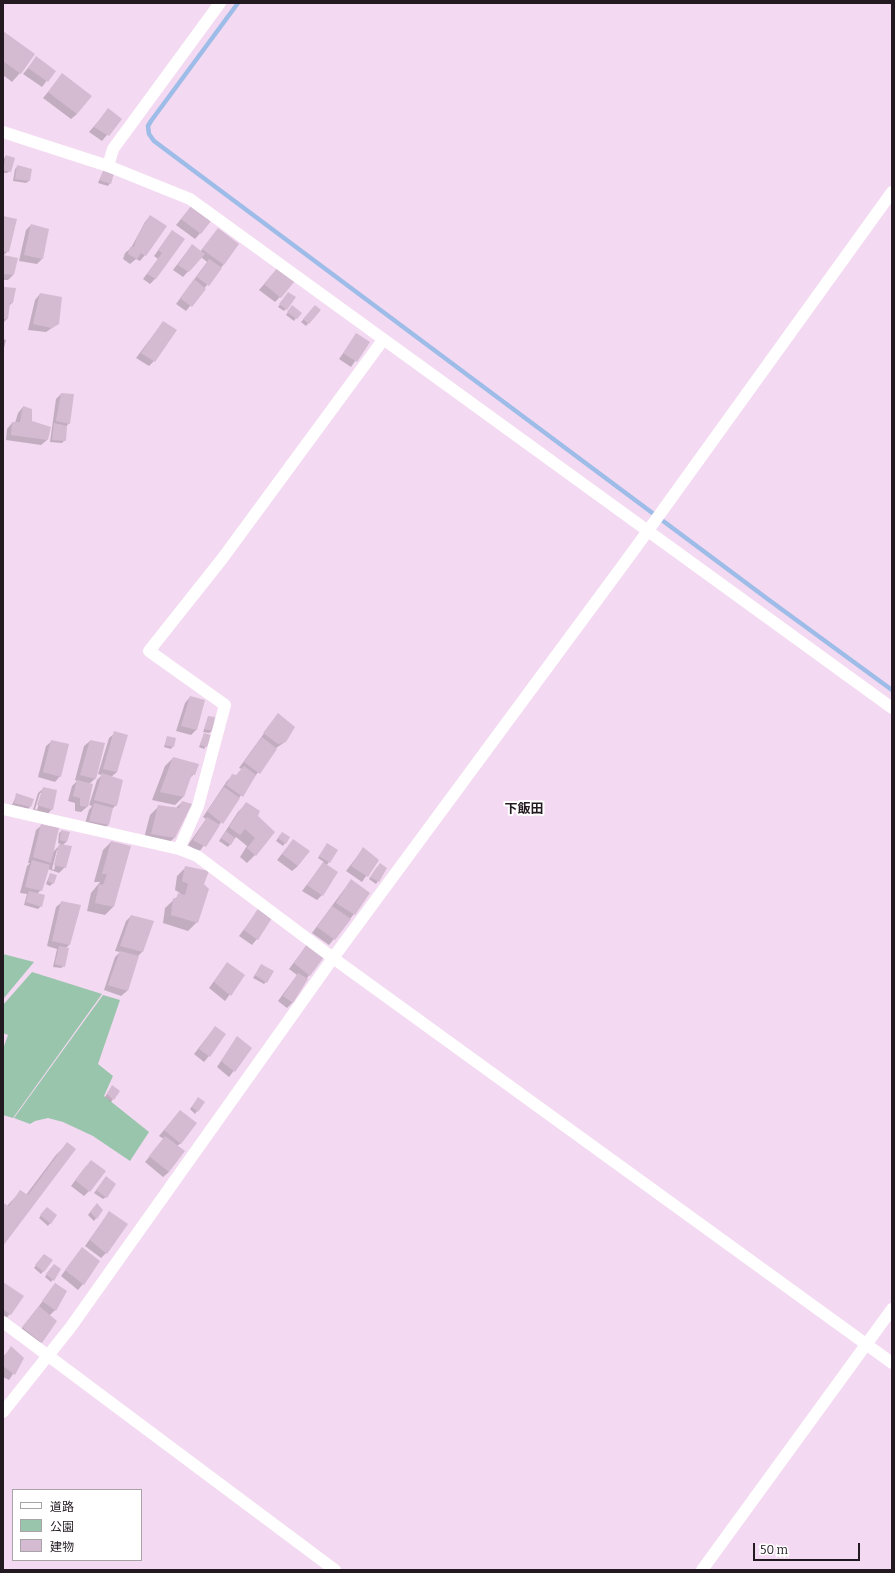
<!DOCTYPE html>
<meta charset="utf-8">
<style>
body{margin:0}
#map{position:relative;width:895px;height:1573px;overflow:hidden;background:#f3d9f1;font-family:Bitter,"Noto Sans JP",serif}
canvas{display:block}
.frame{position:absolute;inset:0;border:4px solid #221921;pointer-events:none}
.legend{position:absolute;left:12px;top:1489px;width:130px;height:72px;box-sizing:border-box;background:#fff;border:1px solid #a7a3a6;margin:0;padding:5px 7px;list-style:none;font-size:12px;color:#221921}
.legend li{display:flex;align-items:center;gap:8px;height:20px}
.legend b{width:20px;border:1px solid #a7a3a6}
.scale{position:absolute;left:753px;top:1543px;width:107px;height:18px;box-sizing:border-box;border:2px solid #221921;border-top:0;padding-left:5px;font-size:12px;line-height:14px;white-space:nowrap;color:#221921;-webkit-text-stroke:3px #fff;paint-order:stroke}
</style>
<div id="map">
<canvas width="895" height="1573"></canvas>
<div class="frame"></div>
<ul class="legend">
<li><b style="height:5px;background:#fff"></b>道路</li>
<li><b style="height:11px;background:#99c5ac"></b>公園</li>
<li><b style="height:11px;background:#d4bbd2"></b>建物</li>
</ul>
<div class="scale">50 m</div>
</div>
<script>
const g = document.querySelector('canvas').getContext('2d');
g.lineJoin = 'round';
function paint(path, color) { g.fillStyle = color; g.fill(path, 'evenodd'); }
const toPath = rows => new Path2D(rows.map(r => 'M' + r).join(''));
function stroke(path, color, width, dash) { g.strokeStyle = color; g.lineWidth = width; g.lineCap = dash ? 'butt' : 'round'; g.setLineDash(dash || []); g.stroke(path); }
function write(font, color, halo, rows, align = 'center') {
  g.font = font + ' Bitter,"Noto Sans JP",serif'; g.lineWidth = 4; g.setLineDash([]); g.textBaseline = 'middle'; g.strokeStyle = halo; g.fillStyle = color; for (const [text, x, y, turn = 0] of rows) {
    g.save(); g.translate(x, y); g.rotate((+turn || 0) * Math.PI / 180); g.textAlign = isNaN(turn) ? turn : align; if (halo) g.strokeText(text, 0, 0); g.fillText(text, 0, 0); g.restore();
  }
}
const green = toPath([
 [3,954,34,962,4,998,3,998],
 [32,972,102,994,13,1118,3,1115,3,1049,8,1035,3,1033,3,1005],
 [103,995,120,1000,98,1064,113,1076,104,1096,149,1132,130,1161,93,1136,63,1122,48,1118,35,1121,30,1124,14,1118]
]);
const shadow = toPath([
 [3,32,20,73,12,82,3,75],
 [36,58,54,71,42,87,23,74],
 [62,75,77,114,71,119,43,98],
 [108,110,120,119,102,141,89,132],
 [6,156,10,171,7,173,3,173,3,160],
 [18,166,29,181,26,183,13,181,15,169],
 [104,169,110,183,108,186,98,183],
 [186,213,210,222,195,239,176,225],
 [150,216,145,255,140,261,136,259,130,264,123,259,125,253,131,248,145,222],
 [3,217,8,251,3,256],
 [31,225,42,259,37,264,19,261,26,230],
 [218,229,224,264,186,311,176,304,207,262,201,257,183,277,173,270,192,245,200,252],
 [172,231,156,278,150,284,143,279,158,259,154,256],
 [3,256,17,259,13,275,8,280,3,280],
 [278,268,280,297,275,302,259,290],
 [4,288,12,303,9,306,7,319,3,323,3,290],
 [40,294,58,324,46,332,28,330,35,300],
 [286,296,286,309,284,311,278,307],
 [315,306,319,310,306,326,301,322],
 [290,309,296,318,294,321,286,315],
 [163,322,154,361,149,366,136,358],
 [357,334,368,342,351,367,339,359],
 [3,339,6,340,3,352],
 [61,394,69,423,66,427,65,440,62,443,50,442,56,399],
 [23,407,31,422,47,440,41,445,6,440,7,429,12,423,15,423,18,413],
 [190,697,197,729,191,735,176,731,185,703],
 [278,714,285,742,276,748,199,852,188,845,206,819,203,817,227,781,233,775,236,776,242,769,239,768],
 [209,717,212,731,209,733,203,732],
 [115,733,126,736,117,772,111,777,116,805,112,809,108,825,103,830,84,827,89,810,92,806,89,805,97,780,102,775,98,774,109,738],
 [204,734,206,746,204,749,199,747],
 [167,737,173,746,171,749,164,747],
 [52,741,60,776,55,782,38,777,46,746],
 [90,741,96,778,89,784,92,785,87,807,81,812,75,811,75,803,68,801,72,786,77,781,75,780,84,746],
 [173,758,194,774,189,779,183,797,175,805,152,800,165,766],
 [44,788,52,809,47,815,33,810,38,793],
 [40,793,42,793,37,810,35,809],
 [17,794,30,807,28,809,12,805],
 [182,802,174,838,166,846,143,842,150,815,159,806,176,808],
 [246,804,256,816,255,855,247,863,240,857,247,846,236,837,228,847,219,841,238,812],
 [42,825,53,852,61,844,58,843,59,833,62,831,69,833,66,842,63,845,65,867,59,873,48,869,41,890,37,894,41,906,38,909,24,905,27,894,20,893,27,866,30,863,28,863,36,830],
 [57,850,59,850,54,870,52,869],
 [280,835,289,837,283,846,276,841],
 [293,840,298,866,292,871,277,860],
 [111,842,130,847,113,907,105,915,87,911,91,893,100,882,94,882,103,850],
 [325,847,329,862,326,866,322,895,317,900,302,891,324,862,318,858],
 [363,849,377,860,362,882,346,871],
 [186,867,203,884,197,922,188,931,163,923,165,908,180,894,180,893,175,890,177,876],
 [377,867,378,881,376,884,369,879],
 [50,874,53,883,50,886,46,884],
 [351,880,354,914,329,945,312,933],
 [62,902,79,906,69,945,66,948,64,966,61,968,53,967,57,949,47,946,56,907],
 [259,909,257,939,252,945,239,936],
 [131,916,153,922,142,952,137,957,127,991,121,996,104,990,115,957,120,952,115,951,126,921],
 [307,945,309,975,293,1002,287,1008,278,1001,297,975,289,969],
 [227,963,244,975,225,1001,209,988],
 [259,968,266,982,264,984,253,978],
 [215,1027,209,1056,204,1062,194,1054],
 [237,1037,251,1049,229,1077,217,1067],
 [110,1089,119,1091,111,1102,105,1097],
 [198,1098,197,1111,195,1114,190,1109],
 [180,1111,181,1143,177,1146,169,1172,163,1177,145,1162,164,1139,159,1136],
 [67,1144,3,1244,3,1204,7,1206,20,1192,26,1195,56,1155],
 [86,1166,89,1191,84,1196,71,1186],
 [104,1180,106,1197,103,1199,94,1193],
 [94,1207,102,1210,94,1221,88,1215],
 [44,1211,56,1215,48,1226,39,1218],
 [109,1212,106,1253,101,1258,85,1246],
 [82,1248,83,1284,78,1290,61,1276],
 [42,1257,52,1260,41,1274,34,1268],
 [51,1268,60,1270,51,1282,45,1277],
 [3,1283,10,1314,5,1319,3,1318],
 [56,1284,55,1310,49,1316,41,1342,36,1347,18,1333],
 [11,1348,23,1359,9,1380,3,1377,3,1357]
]);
const stream = toPath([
 [238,3,151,121,148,126,149,134,154,141,769,600,892,690]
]);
const building = toPath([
 [3,31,35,54,21,74,3,61],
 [36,56,56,71,48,82,28,68],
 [62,73,92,96,77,114,48,92],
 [108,108,122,119,109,136,94,127],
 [6,155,15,158,11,172,3,170],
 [17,165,32,169,30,181,15,179],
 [104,168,114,173,111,184,100,180],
 [191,206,211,221,201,234,181,219],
 [150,215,167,226,146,256,141,253,137,259,128,254,130,247,134,247,137,237],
 [3,216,17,219,9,252,3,251],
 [31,224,49,229,43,259,24,255],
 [218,228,239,244,224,265,202,249],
 [172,230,185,239,156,279,147,274,162,253,158,250],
 [192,244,205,254,189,272,178,265],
 [3,255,18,258,14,275,3,274],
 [209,259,222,268,209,286,197,277],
 [278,267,295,281,281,298,264,284],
 [194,279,206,289,192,307,180,298],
 [4,287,16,288,13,303,10,303,8,319,3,319],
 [288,292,296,297,287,310,279,304],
 [40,293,62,297,59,324,52,328,33,324],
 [292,305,302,313,297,319,287,312],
 [315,305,321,310,309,324,303,319],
 [163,321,177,330,155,362,141,353],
 [356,333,370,342,357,362,343,353],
 [61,393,74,394,70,424,56,421],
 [23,406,32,409,32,421,51,427,48,440,11,435,12,422,20,422],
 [54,423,67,426,66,441,52,440],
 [190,696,205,700,197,730,181,726],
 [278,713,295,727,286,742,278,744,263,733],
 [208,716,215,717,213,731,204,729],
 [114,731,128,735,117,772,103,769],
 [204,733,211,735,207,747,200,745],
 [167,736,176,738,174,747,165,745],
 [262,737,277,749,260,774,244,762],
 [51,740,69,744,61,777,43,772],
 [90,740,105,743,96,779,80,775],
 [173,757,199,764,195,775,192,774,184,797,160,792],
 [244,766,256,775,243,797,226,785,232,774,236,775],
 [102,773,123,780,117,806,94,800],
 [77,780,93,784,88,807,80,806,80,798,73,796],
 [43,787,57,790,53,810,37,805],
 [224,787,240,798,223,824,207,811],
 [16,793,34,799,31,807,14,803],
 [182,801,192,804,175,838,151,834,158,805,179,808],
 [246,802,260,811,258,816,275,832,256,856,247,848,255,838,245,829,240,835,229,827],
 [94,803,113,808,109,825,89,821],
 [207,817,220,825,206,847,193,840],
 [41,824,59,828,51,863,33,857],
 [61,830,70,832,67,842,60,840],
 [226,831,235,838,231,845,221,838],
 [282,832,290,837,286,844,278,838],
 [293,839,310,851,298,866,282,854],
 [111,841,131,846,114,907,95,903,99,884,103,885,107,874,102,874],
 [327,843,338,850,330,863,319,856],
 [59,844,72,846,66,868,54,865],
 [363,847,379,860,368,877,351,866],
 [32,860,50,865,42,891,25,887],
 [323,862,338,872,323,896,307,885],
 [380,863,387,868,379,882,370,877],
 [185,866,209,871,204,884,209,889,198,923,171,915,173,898,176,899,178,893,185,895,188,884,182,881],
 [50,873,57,875,54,884,48,881],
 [351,879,370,893,355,915,336,903],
 [29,891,45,895,42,907,26,902],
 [61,901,81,905,70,945,52,941],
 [332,906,351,919,335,940,317,927],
 [259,907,272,918,258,940,244,930],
 [131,915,154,921,143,952,120,946],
 [307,944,324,957,310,976,294,963],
 [59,946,69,948,65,967,55,964],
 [120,951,139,956,128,991,108,985],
 [227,962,245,975,231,996,214,982],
 [261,964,274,971,267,983,255,975],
 [298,973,308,979,293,1003,283,996],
 [215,1026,226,1034,210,1057,199,1049],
 [237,1036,252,1048,235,1072,221,1061],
 [112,1085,120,1091,114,1100,107,1094],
 [198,1097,205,1102,198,1112,192,1107],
 [180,1110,197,1123,181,1144,164,1130],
 [165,1136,185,1151,169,1172,149,1156],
 [67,1142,76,1149,3,1246,3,1203,9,1206,20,1190,28,1195],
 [91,1160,106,1171,90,1192,75,1180],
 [106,1176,116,1184,107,1198,96,1190],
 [97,1203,103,1210,97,1219,90,1212],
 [47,1207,57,1215,51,1224,40,1215],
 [109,1211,128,1224,107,1254,90,1240],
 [82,1247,100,1261,84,1285,65,1270],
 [44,1254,53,1260,44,1272,35,1265],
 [54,1264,61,1269,54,1281,46,1274],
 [3,1282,24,1296,11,1315,3,1309],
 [55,1283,67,1291,56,1311,42,1301],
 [39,1306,57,1321,42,1343,22,1327],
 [11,1346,24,1358,15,1375,3,1366,3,1359]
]);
const minor = toPath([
 [3,132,108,166,190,199,892,708],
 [108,166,113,149,220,3],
 [3,809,179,849,197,856,333,958,892,1363],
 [179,849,198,806,225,705,149,651,222,559,383,340],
 [3,1322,335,1570],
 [3,1412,70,1328,333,958,634,550,892,192],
 [702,1570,892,1309]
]);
const quarterNames = [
 ["下飯田",524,809]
];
paint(green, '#99c5ac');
paint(shadow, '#0003');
stroke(stream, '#9ebce8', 4.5);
paint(building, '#d4bbd2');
stroke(minor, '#fff', 12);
write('bold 13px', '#221921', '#fff', quarterNames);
</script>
